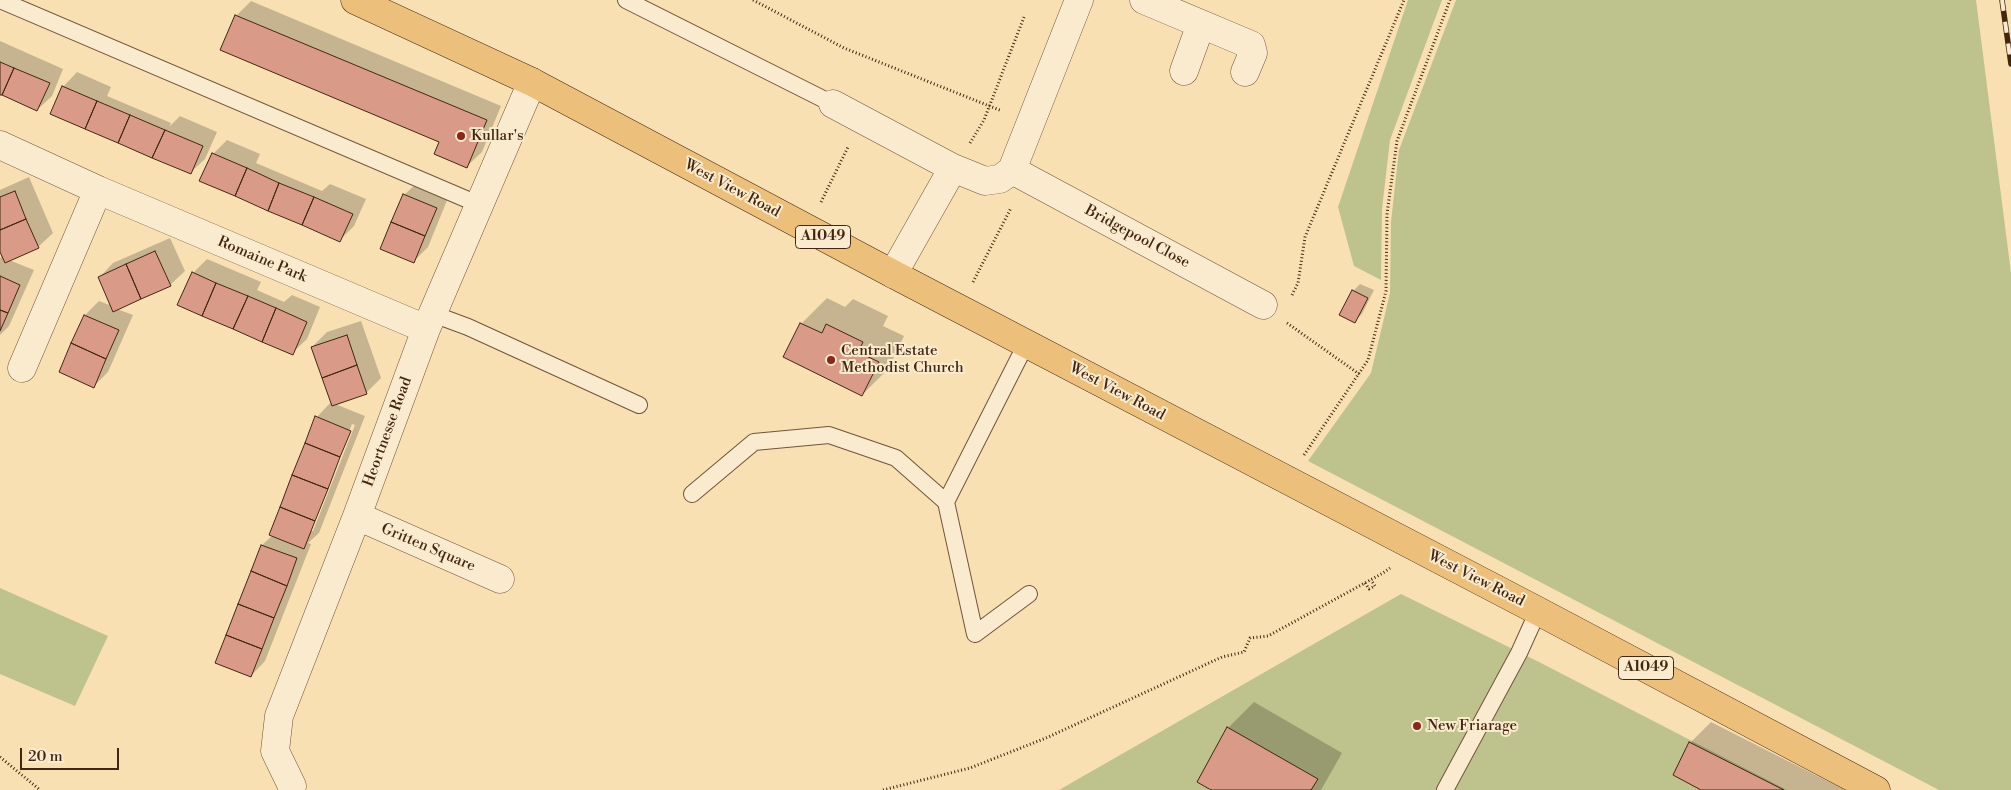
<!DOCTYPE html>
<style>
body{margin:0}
#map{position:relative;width:2011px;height:790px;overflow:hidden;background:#f8e0b3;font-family:"Libre Bodoni",serif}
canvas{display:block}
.scale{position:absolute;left:20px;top:748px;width:99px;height:22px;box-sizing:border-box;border:2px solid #432611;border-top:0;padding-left:6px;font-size:15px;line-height:18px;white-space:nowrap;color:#432611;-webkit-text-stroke:4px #faebce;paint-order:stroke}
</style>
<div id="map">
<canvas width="2011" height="790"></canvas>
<div class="scale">20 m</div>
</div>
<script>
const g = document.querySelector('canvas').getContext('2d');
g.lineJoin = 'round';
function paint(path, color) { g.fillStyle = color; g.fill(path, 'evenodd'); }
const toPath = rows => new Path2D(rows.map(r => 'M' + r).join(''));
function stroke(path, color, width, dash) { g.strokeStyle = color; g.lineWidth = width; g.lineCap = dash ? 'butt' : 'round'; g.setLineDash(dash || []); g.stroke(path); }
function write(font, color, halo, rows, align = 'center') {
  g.font = font + ' "Libre Bodoni",serif'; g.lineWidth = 4; g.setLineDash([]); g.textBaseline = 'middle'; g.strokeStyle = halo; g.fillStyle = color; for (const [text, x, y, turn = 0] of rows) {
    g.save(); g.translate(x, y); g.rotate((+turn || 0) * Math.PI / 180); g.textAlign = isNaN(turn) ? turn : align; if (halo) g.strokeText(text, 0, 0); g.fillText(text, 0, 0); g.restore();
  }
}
const green = toPath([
 [1408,0,1442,0,1390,140,1382,209,1381,280,1354,266,1338,207],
 [1456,0,1976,0,2011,273,2011,790,1939,790,1308,461,1371,373,1390,293,1391,222,1399,150],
 [0,588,108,636,75,706,0,674],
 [1401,594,1539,662,1787,790,1059,790]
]);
const shadow = toPath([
 [251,1,501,106,482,152,467,166,440,142,222,50,236,16],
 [0,41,63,69,52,96,37,110,0,93],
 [77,72,111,87,107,96,171,123,169,127,180,116,217,132,205,159,190,173,63,87],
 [227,140,260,154,256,163,322,191,330,184,366,199,354,226,340,240,213,154],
 [29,177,53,233,38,247,9,260,34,270,9,326,0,335,0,258,3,255,0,249,0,190],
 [419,181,450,193,428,247,414,261,404,195],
 [170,238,185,271,170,285,117,309,133,315,108,372,94,386,85,315,99,301,112,306,99,278,113,263],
 [207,259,261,282,257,290,284,302,292,295,320,307,307,339,292,353,193,273],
 [1360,284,1374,290,1362,314,1355,321,1353,291],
 [827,298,845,307,853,299,888,316,883,326,904,336,888,369,862,395,801,324],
 [361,321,381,378,366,393,335,404,365,416,319,533,308,543,311,544,265,661,251,676,217,662,262,545,273,535,317,417,331,402,312,347,327,332],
 [352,424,355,425,313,531,310,531],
 [1254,702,1342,753,1321,790,1213,790,1228,728],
 [1711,722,1845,790,1704,790,1690,743]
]);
const building = toPath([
 [235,15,487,120,467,168,434,154,439,142,220,50,235,15],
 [0,62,14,68,2,95,0,95,0,62],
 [14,68,50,83,37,111,2,95,14,68],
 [62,86,97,101,85,129,50,114,62,86],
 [97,101,130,115,118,143,85,129,97,101],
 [130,115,165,130,152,158,118,143,130,115],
 [165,130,203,146,191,174,152,158,165,130],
 [212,153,247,168,235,196,199,181,212,153],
 [247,168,279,183,268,211,235,196,247,168],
 [279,183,314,197,302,225,268,211,279,183],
 [15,191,26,219,0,230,0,197,15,191],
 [403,194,437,208,425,236,391,222,403,194],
 [314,197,353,214,340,242,302,225,314,197],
 [26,219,39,248,5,263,0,252,0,230,26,219],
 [391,222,425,236,414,263,380,249,391,222],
 [155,251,171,286,141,299,126,264,155,251],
 [126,264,141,299,113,312,98,277,126,264],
 [192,272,216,283,202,316,177,305,192,272],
 [0,276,20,285,8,313,0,310,0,276],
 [216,283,248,296,233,329,202,316,216,283],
 [1352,290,1368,298,1355,323,1339,315,1352,290],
 [248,296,276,308,262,342,233,329,248,296],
 [276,308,307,322,293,355,262,342,276,308],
 [0,310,8,313,0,331,0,310],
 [84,315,119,330,106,359,71,343,84,315],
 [800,323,822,333,826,324,863,342,858,352,879,362,862,396,783,357,800,323],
 [347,335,357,365,322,378,311,347,347,335],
 [71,343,106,359,94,388,59,372,71,343],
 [357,365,367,394,332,406,322,378,357,365],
 [315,416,351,431,340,457,305,443,315,416],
 [305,443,340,457,328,489,292,475,305,443],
 [292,475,328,489,315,521,280,507,292,475],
 [280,507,315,521,304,549,269,535,280,507],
 [261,545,297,558,287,586,251,571,261,545],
 [251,571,287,586,274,618,238,604,251,571],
 [238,604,274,618,262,649,226,635,238,604],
 [226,635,262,649,251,677,215,663,226,635],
 [1227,727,1318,779,1311,790,1211,790,1197,782,1227,727],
 [1689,742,1784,790,1701,790,1673,775,1689,742]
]);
const path = toPath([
 [753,0,844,48,1002,111],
 [970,143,984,120,1024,17],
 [821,202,848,147],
 [973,282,1011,208],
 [1292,295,1298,283,1305,237,1404,0],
 [1287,323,1359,374],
 [1304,455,1368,360,1386,291,1387,214,1397,141,1450,0],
 [1365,583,1369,589,1375,586,1371,580],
 [0,757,40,790],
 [883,790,970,768,1046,738,1222,657,1244,652,1250,638,1268,636,1383,573,1390,568]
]);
const lane = toPath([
 [0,0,480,205],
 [626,0,833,104],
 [433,314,468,327,639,405],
 [692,494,754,442,829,435,896,458,946,502,975,634,1029,594],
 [946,502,1026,344],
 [1445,790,1519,653,1538,611]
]);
const street = toPath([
 [1144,0,1251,45,1253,53,1245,72],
 [1184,71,1201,24],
 [833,104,953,168],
 [0,145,98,190,426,329],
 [1012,170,1263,305],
 [893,274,953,168,985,181,1000,179,1012,170,1079,0],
 [22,368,98,190],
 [357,516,500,579],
 [292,786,275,751,279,716,357,516,426,329,532,82]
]);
const primary = toPath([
 [355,0,532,82,893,274,1538,611,1876,790]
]);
const rail = toPath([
 [2002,0,2011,64]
]);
const markers = [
 [461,136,5,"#8f2418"],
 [831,360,5,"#8f2418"],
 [1417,726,5,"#8f2418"]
];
const shields = [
 [823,237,55],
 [1646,668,55]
];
const shieldNames = [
 ["A1049",823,237],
 ["A1049",1646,668]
];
const poiNames = [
 ["Kullar's",471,136],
 ["Central Estate",841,351],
 ["Methodist Church",841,368],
 ["New Friarage",1427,726]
];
const streetNames = [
 ["West View Road",732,189,28],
 ["Bridgepool Close",1137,237,28],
 ["Romaine Park",262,260,23],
 ["West View Road",1117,392,28],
 ["Heortnesse Road",388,432,-70],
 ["Gritten Square",428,548,23],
 ["West View Road",1476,579,27]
];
paint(green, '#bec28c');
paint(shadow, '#0003');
paint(building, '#d99b87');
stroke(building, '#432611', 1);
stroke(lane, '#70543a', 18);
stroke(street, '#70543a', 29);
stroke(primary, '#432611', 29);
stroke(path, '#432611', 3, [1, 2.5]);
stroke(lane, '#faebce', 16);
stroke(street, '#faebce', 28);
stroke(primary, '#ecc07a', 28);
stroke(rail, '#432611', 5.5);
stroke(rail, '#faebce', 4, [11]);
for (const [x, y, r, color] of markers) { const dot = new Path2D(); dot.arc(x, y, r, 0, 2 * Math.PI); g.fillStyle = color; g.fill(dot); stroke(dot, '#faebce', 2); }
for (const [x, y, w] of shields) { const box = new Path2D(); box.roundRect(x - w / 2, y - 11.5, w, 23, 4); g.fillStyle = '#faebce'; g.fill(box); stroke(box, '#432611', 1); }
write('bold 14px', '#432611', null, shieldNames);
write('15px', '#432611', '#faebce', poiNames, 'left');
write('15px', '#432611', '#faebce', streetNames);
</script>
